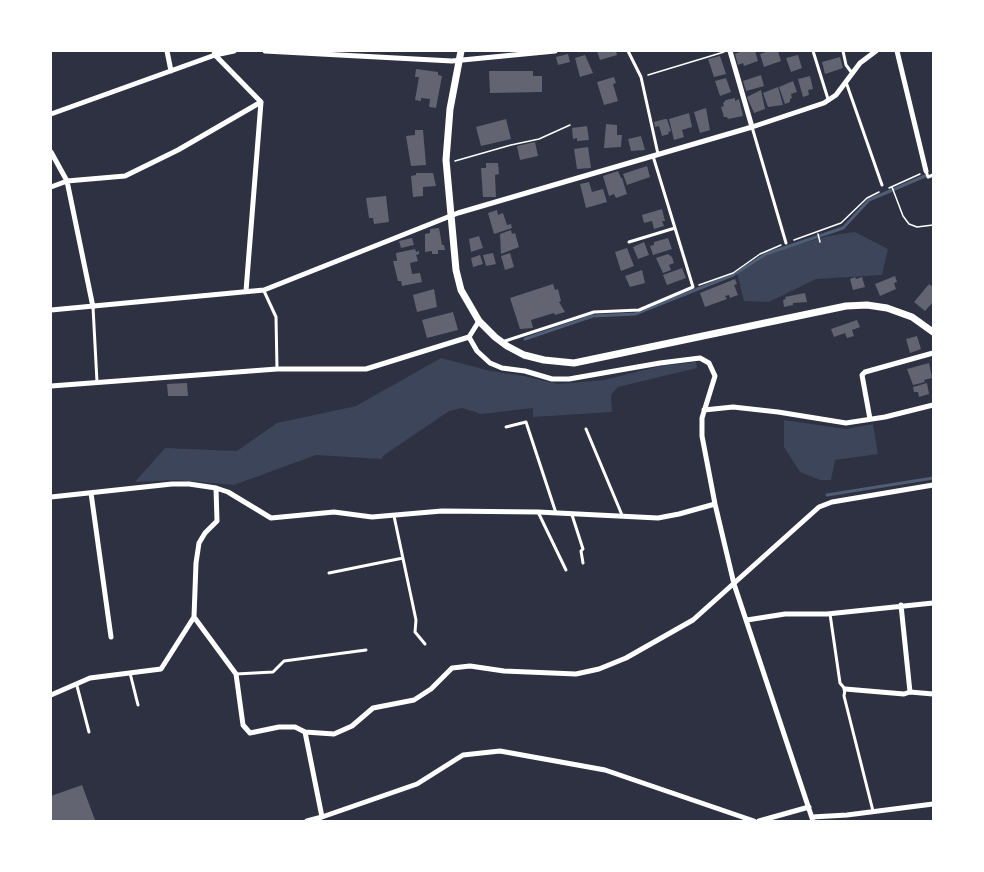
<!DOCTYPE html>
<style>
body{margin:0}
#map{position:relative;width:984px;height:872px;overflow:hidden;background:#2d3142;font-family:"Golos Text",sans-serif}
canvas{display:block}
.frame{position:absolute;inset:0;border:52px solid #fff;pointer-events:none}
</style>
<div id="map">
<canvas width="984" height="872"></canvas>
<div class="frame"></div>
</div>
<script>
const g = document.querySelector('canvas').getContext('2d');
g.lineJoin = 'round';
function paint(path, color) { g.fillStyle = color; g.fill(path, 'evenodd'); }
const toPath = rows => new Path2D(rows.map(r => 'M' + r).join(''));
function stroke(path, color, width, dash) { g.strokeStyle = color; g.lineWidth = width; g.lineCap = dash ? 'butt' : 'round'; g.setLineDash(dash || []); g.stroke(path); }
const green = toPath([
 [855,232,888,249,882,275,816,279,769,302,744,301,737,273,766,254,828,236],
 [441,358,490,371,524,376,558,384,604,380,660,366,696,362,697,368,618,387,611,395,612,412,533,417,533,408,481,414,462,408,449,411,383,456,382,459,316,455,234,485,176,480,135,482,165,448,237,451,277,423,356,406],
 [784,420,846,429,873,424,878,454,835,460,831,480,820,480,800,472,784,447]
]);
const stream = toPath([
 [525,339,593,316,635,314,733,275,766,254,843,228,869,200,925,176],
 [827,495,933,478]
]);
const building = toPath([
 [597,51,616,51,617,55,600,60],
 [742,51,755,51,758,61,744,66,743,63,738,65,735,54],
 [769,51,778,51,781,61,764,67,760,54],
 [568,54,570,62,558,65,556,57],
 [585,55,593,73,580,77,575,58],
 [798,55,802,68,791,72,786,58],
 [720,56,726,74,714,77,708,59],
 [840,57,843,68,825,74,822,62],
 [416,69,438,72,438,75,442,76,436,108,429,107,430,99,421,98,421,101,415,100,419,77,415,77],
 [489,71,533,71,533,76,542,76,542,92,490,93],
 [761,75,764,86,746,91,743,81],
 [810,76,813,89,808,90,809,95,803,97,798,79],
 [614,77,616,83,613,84,618,101,604,105,597,82],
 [726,78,731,92,720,96,715,81],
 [793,81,797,92,791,94,792,98,790,99,790,102,785,104,779,87],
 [778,87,783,105,768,107,763,93],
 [761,90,765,109,754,113,747,97],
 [735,98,735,101,739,99,743,116,728,119,727,117,724,117,721,107,724,106,723,103,726,100],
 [706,108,710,130,700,133,694,112],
 [689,113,692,127,682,130,684,137,674,140,669,119],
 [506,119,511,139,481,146,476,127],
 [665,119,667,119,671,131,668,132,669,134,662,136,659,126,655,127,654,122],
 [606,124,617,125,617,135,622,135,621,147,604,148],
 [587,126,589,140,577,141,577,138,573,139,572,128],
 [415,130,423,130,426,165,411,166,406,136,415,135],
 [641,136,645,150,631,151,628,139],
 [535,142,538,156,520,160,517,146],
 [588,147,591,168,577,169,574,149],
 [486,163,498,163,499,174,495,175,496,197,483,197,481,168,486,168],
 [647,166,650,177,627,185,623,174],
 [618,171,621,178,622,178,627,194,616,198,614,194,609,196,603,176],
 [416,173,433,173,436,186,423,187,423,196,413,197,411,176,416,175],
 [589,182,592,192,603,189,607,202,586,208,580,184],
 [386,196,389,222,374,224,373,218,369,218,366,198],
 [662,209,665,221,662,221,664,226,654,229,652,221,644,223,642,215],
 [497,210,498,215,503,213,507,225,511,224,512,228,494,234,488,213],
 [439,228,442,245,444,245,445,250,438,250,438,254,432,254,432,251,425,252,425,234,430,233,430,229],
 [511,230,512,234,515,233,519,247,501,254,500,234],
 [479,236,483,248,471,252,469,239],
 [412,238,414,245,401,248,399,241],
 [668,238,672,249,653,255,650,246,654,245,654,242],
 [644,242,649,255,638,259,633,247],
 [627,248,634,266,621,271,615,252],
 [415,249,416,252,419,251,419,254,416,255,418,261,410,263,412,274,420,273,422,282,402,286,401,281,398,281,393,261,397,261,396,253],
 [493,253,496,264,486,266,483,255],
 [510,253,514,267,505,270,501,256],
 [668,254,672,257,674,263,669,265,671,270,663,273,656,258],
 [480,255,483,264,473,267,471,258],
 [682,268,686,278,667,285,663,275],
 [642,270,645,283,630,287,625,276],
 [895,276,897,282,894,283,896,289,880,296,875,284],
 [855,277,856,279,862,277,865,287,853,290,850,279],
 [735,279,737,284,734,285,738,295,730,298,729,295,725,296,727,299,705,307,700,293],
 [553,284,555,290,558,289,561,301,559,302,565,312,555,315,554,313,531,320,533,328,520,329,510,298],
 [929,284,933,287,933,302,925,311,914,302],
 [434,289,437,307,417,312,413,295],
 [805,293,807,302,793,303,793,305,784,307,783,300,786,299,785,297],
 [453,312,458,330,427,338,422,320],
 [857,320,860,327,852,330,854,336,847,338,845,333,834,337,831,329],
 [917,336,921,349,910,353,906,339],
 [929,363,932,378,924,380,925,382,913,385,907,369],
 [187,383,188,396,168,396,167,384],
 [927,383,929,394,919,397,918,392,914,392,913,387],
 [82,785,95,820,51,821,51,796]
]);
const path = toPath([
 [648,75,724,52],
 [455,161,511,145,539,139,570,125],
 [892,187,903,216,909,224,917,227,933,225],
 [889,188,920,174],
 [818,234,820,242],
 [794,240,841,223,867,198,879,192],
 [699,285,733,273,760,254,781,245]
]);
const service = toPath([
 [628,51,641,77,658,154],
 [813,51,828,99],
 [843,51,846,65,852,73],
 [846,82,882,185],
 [752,127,786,243],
 [926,171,928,177,933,175],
 [629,242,675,228,653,156],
 [264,291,276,317,277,369],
 [93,307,97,382],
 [502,342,594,312,639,310,693,287,675,228],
 [506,427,526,422,556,513],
 [586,429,622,515],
 [538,512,566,570],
 [572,515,583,549,581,551,583,563],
 [394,516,416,620,415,632,425,644],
 [329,573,403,558],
 [830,614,840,683,845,689,844,696,873,811],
 [130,673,138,705],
 [236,674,273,672,284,661,366,650],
 [77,686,89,732]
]);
const minor = toPath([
 [167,51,171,71],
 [214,51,215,55,261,102,246,291],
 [265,51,452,61,555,51],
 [730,51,752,127],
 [897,51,926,171],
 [51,114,215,55,234,51],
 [51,152,67,181,93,307],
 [51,187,67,181,125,176,178,150,261,102],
 [51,310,264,290,458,213,752,127,824,103,836,95,860,63,876,51],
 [479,321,469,337,477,351,490,363,502,368,525,371,552,379,569,379,660,363,700,358,709,363,715,376,702,418,702,436,715,504,734,584,813,821],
 [51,386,277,369,366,369,469,337],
 [704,410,733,407,778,412,846,423,885,417,933,405],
 [870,419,862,375,865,372,933,353],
 [91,493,111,637],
 [51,497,172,484,189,484,216,488,228,492,271,518,334,512,372,517,442,511,538,512,658,518,679,514,715,504],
 [901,605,910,692],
 [194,617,236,674,243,725,250,733,279,727,295,727,305,732,334,734,352,726,373,708,414,700,431,689,452,668,470,666,504,671,576,674,599,669,626,658,693,620,819,507,832,502,933,485],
 [747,620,785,614,827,614,933,603],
 [845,689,904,694,910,692,933,694],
 [51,695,90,678,161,669,194,617,196,563,199,543,205,533,217,521,216,488],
 [305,732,322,817],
 [812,817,847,815,933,804],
 [307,821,322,817,417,784,463,755,500,751,605,770,754,821],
 [759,821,809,807]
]);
const tertiary = toPath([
 [461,51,450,109,446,160,456,270,461,290,479,321,495,337,507,346,524,355,544,360,574,363,846,306,867,305,887,308,912,317,933,332]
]);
paint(green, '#3c4559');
stroke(stream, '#4f5d75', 3);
paint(building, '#626471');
stroke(path, '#fff', 1.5);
stroke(service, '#fff', 3);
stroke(minor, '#fff', 5);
stroke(tertiary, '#fff', 7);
</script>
